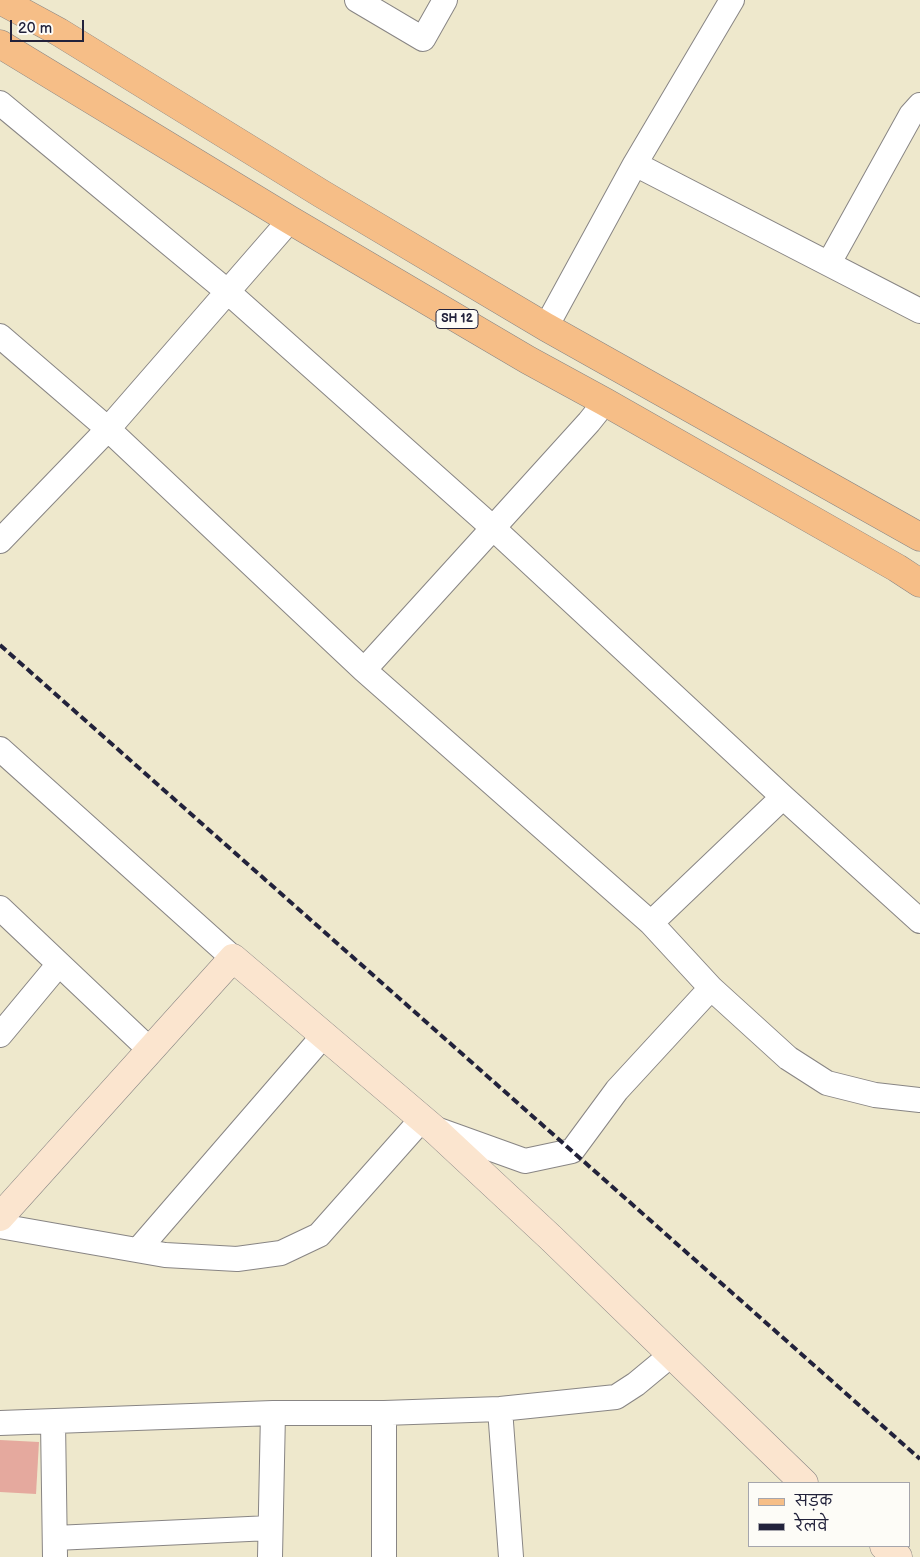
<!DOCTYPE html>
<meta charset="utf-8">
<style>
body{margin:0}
#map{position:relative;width:920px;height:1557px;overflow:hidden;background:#eee8cc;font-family:"Balsamiq Sans","Playpen Sans Deva",sans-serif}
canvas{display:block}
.legend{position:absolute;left:748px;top:1482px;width:162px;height:65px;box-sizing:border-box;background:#fdfcf7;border:1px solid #a5a5ac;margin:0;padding:6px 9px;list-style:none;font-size:15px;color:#22223b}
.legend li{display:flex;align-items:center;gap:10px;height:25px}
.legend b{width:25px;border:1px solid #a5a5ac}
.scale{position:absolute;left:10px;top:20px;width:74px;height:22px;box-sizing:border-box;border:2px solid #22223b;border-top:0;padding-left:6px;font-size:15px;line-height:18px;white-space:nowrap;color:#22223b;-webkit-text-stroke:4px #fdfcf7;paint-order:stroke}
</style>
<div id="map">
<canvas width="920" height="1557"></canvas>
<ul class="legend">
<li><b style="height:6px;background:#f6be87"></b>सड़क</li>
<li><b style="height:6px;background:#22223b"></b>रेलवे</li>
</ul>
<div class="scale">20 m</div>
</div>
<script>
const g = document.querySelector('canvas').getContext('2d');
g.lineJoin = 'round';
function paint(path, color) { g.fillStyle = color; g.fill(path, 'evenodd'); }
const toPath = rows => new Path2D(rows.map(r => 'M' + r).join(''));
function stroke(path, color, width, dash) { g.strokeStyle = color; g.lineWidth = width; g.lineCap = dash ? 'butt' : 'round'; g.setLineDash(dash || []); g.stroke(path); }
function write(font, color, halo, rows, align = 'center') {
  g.font = font + ' "Balsamiq Sans",sans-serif'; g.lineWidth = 5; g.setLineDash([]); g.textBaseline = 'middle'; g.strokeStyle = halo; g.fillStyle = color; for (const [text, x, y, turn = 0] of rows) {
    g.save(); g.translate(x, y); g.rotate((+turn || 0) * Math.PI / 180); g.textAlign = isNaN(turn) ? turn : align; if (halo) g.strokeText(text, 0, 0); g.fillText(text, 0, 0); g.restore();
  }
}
const building = toPath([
 [0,1440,39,1442,36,1494,0,1492]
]);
const street = toPath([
 [357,0,423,39,445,0],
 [0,103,228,292,493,528,783,797,920,921],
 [635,164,920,311],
 [829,263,911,115,920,105],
 [546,327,635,164,732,0],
 [0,336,108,429,364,670,651,923,711,988],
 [0,541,108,429,290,220],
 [364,670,493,528,589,422,605,402],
 [0,749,233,958],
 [0,908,150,1050],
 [651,923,783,797],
 [0,1035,59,964],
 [436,1129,525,1161,572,1151,617,1090,711,988,788,1058,827,1083,875,1095,920,1100],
 [0,1226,165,1255,237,1259,281,1253,319,1235,422,1119],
 [138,1250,324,1035],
 [500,1409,511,1557],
 [384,1413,384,1557],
 [53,1422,55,1557],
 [0,1423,273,1413,384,1413,500,1409,616,1397,636,1384,671,1355],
 [55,1538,270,1528],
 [270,1557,273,1413]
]);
const secondary = toPath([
 [0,1217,233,958,434,1129,551,1238,804,1483],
 [884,1546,898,1557]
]);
const primary = toPath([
 [0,0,59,32,322,194,546,327,920,537],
 [0,44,290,220,528,360,605,402,897,568,920,583]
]);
const rail = toPath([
 [0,645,920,1459]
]);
const shields = [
 [457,319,42]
];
const shieldNames = [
 ["SH 12",457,319]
];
paint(building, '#e5a99e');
stroke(street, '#888584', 26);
stroke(secondary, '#888584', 29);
stroke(primary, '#888584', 29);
stroke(street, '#fff', 24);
stroke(secondary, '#fbe5cf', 28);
stroke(primary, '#f6be87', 28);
stroke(rail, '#22223b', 4, [8, 4]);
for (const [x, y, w] of shields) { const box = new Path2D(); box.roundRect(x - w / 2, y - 9.5, w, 19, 4); g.fillStyle = '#fdfcf7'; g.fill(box); stroke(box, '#22223b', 1); }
write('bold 12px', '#22223b', null, shieldNames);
</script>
